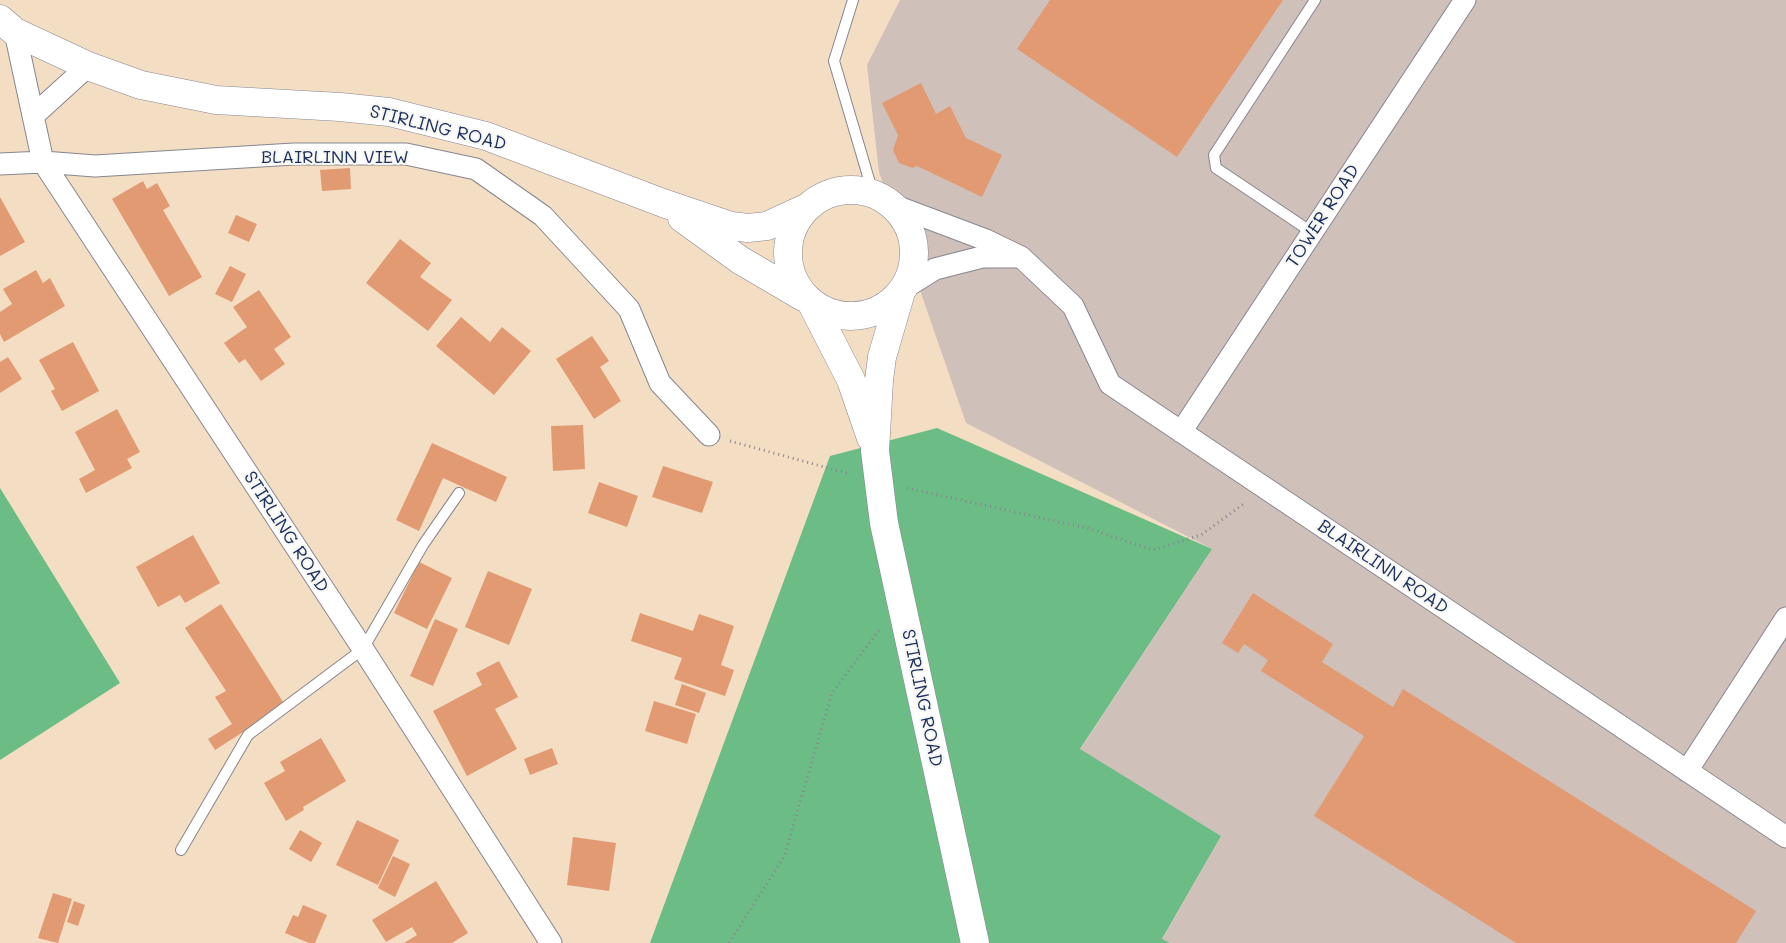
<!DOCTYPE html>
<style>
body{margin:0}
canvas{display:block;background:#f3ddc3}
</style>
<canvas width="1786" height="943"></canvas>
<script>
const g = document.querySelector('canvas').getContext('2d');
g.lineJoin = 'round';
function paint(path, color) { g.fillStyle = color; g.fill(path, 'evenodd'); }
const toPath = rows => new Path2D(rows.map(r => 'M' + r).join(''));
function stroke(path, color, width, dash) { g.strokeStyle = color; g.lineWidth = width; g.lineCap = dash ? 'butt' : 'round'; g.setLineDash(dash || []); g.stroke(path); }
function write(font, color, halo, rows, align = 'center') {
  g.font = font + ' Mali,sans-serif'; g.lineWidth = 4; g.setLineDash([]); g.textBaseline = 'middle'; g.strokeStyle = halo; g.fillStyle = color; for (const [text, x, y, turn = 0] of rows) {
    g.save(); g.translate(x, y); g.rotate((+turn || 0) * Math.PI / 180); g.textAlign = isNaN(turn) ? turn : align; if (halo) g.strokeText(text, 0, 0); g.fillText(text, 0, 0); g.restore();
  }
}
const industrial = toPath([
 [900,0,1786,0,1786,943,1170,943,1162,940,1221,836,1080,750,1212,549,966,423,879,172,867,65]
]);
const forest = toPath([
 [937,428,1212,549,1080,749,1221,836,1162,939,1170,943,650,943,830,456],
 [0,488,120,683,0,760]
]);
const building = toPath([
 [1050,0,1283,0,1177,157,1017,49],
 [921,83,936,114,950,106,966,138,1002,155,982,197,917,166,912,168,899,163,893,150,898,135,882,103],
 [350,168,351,189,322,191,320,170],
 [143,181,147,189,157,183,170,206,163,210,202,277,169,296,112,199],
 [0,197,25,242,0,256],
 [236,215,257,224,249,242,228,233],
 [400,239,431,263,420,277,452,300,428,331,366,283],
 [230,266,246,274,232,302,215,294],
 [36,270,43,283,50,278,65,306,4,342,0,334,0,312,12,304,3,289],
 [259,290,291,337,274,349,285,364,261,381,245,359,239,363,224,343,247,327,233,307],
 [461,317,490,342,502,327,531,351,494,395,436,346],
 [592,336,609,361,600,367,621,401,594,419,556,359],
 [73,342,99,391,62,411,51,391,55,389,39,360],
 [8,357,22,379,0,393,0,362],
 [117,409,140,452,127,459,132,468,86,493,79,479,95,470,75,432],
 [583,425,585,469,553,471,551,426],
 [432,443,507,477,496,502,443,478,419,531,396,520],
 [663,466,713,482,702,513,652,497],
 [599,482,638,496,627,527,588,513],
 [193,535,220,583,185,603,180,595,158,607,136,567],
 [419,562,452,578,427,629,394,613],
 [488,571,532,589,509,645,465,627],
 [1253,593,1333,644,1322,662,1393,707,1403,689,1756,911,1736,943,1516,943,1314,816,1364,736,1261,671,1268,660,1244,644,1238,653,1222,643],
 [221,604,285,705,215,750,208,739,232,724,215,697,226,691,185,628],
 [640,613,693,631,699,614,734,626,721,665,734,670,725,696,674,679,682,658,631,641],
 [435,619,458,629,433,686,410,676],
 [499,661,518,697,495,709,517,749,467,776,433,711,482,685,476,673],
 [682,684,706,693,699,713,675,705],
 [654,701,696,714,687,744,645,731],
 [321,738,346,781,303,807,304,810,286,821,264,783,285,771,280,762],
 [552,748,558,764,530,775,524,759],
 [357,820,399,840,378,885,336,865],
 [300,830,322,843,311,862,289,849],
 [573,837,616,843,609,891,567,885],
 [393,856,410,864,395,897,378,888],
 [436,881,468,933,452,943,404,943,417,935,412,927,386,942,372,920],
 [53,893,72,899,58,943,38,938],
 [74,901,85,905,78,926,67,922],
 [303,905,327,915,315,943,309,943,285,933,293,915,298,917]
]);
const path = toPath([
 [730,441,850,474],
 [907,488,1087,528,1153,550,1201,535,1245,503],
 [729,943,784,857,832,693,879,630]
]);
const lane = toPath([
 [853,0,834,61,873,193],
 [1313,233,1216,168,1214,155,1315,0],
 [181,850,248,735,363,649,423,545,459,493]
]);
const street = toPath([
 [15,32,43,162,363,649,551,943],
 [33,116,88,66],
 [0,164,43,162,95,166,294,154,406,154,476,169,543,216,629,309,660,383,709,435],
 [893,205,986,240,1021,257,1073,306,1110,384,1786,837],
 [903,289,935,269,982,257,1016,257],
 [1181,432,1465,0],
 [1687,771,1786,618]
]);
const secondary = toPath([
 [0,19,15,32,88,66,141,85,216,100,340,107,389,112,486,136,663,203,731,226,748,228,767,226,806,208],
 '788 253a63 63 0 1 1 126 0a63 63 0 1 1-126 0Z',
 [682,218,740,260,803,297],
 [901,292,882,357,879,380,875,451,884,523,975,943],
 [811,302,851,380,871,438]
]);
const streetNames = [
 ["STIRLING ROAD",438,128,14],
 ["BLAIRLINN VIEW",335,157],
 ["TOWER ROAD",1323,216,-57],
 ["STIRLING ROAD",286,532,57],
 ["BLAIRLINN ROAD",1383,567,34],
 ["STIRLING ROAD",922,698,78]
];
paint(industrial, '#cfc0ba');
paint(forest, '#6cbc86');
paint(building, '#e29a72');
stroke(lane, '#878690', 12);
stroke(street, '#878690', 23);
stroke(secondary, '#878690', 29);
stroke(path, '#878690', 3, [1, 4]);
stroke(lane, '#fff', 10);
stroke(street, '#fff', 21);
stroke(secondary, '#fff', 28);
write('18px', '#1b2f5e', '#f6f6f2', streetNames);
</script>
